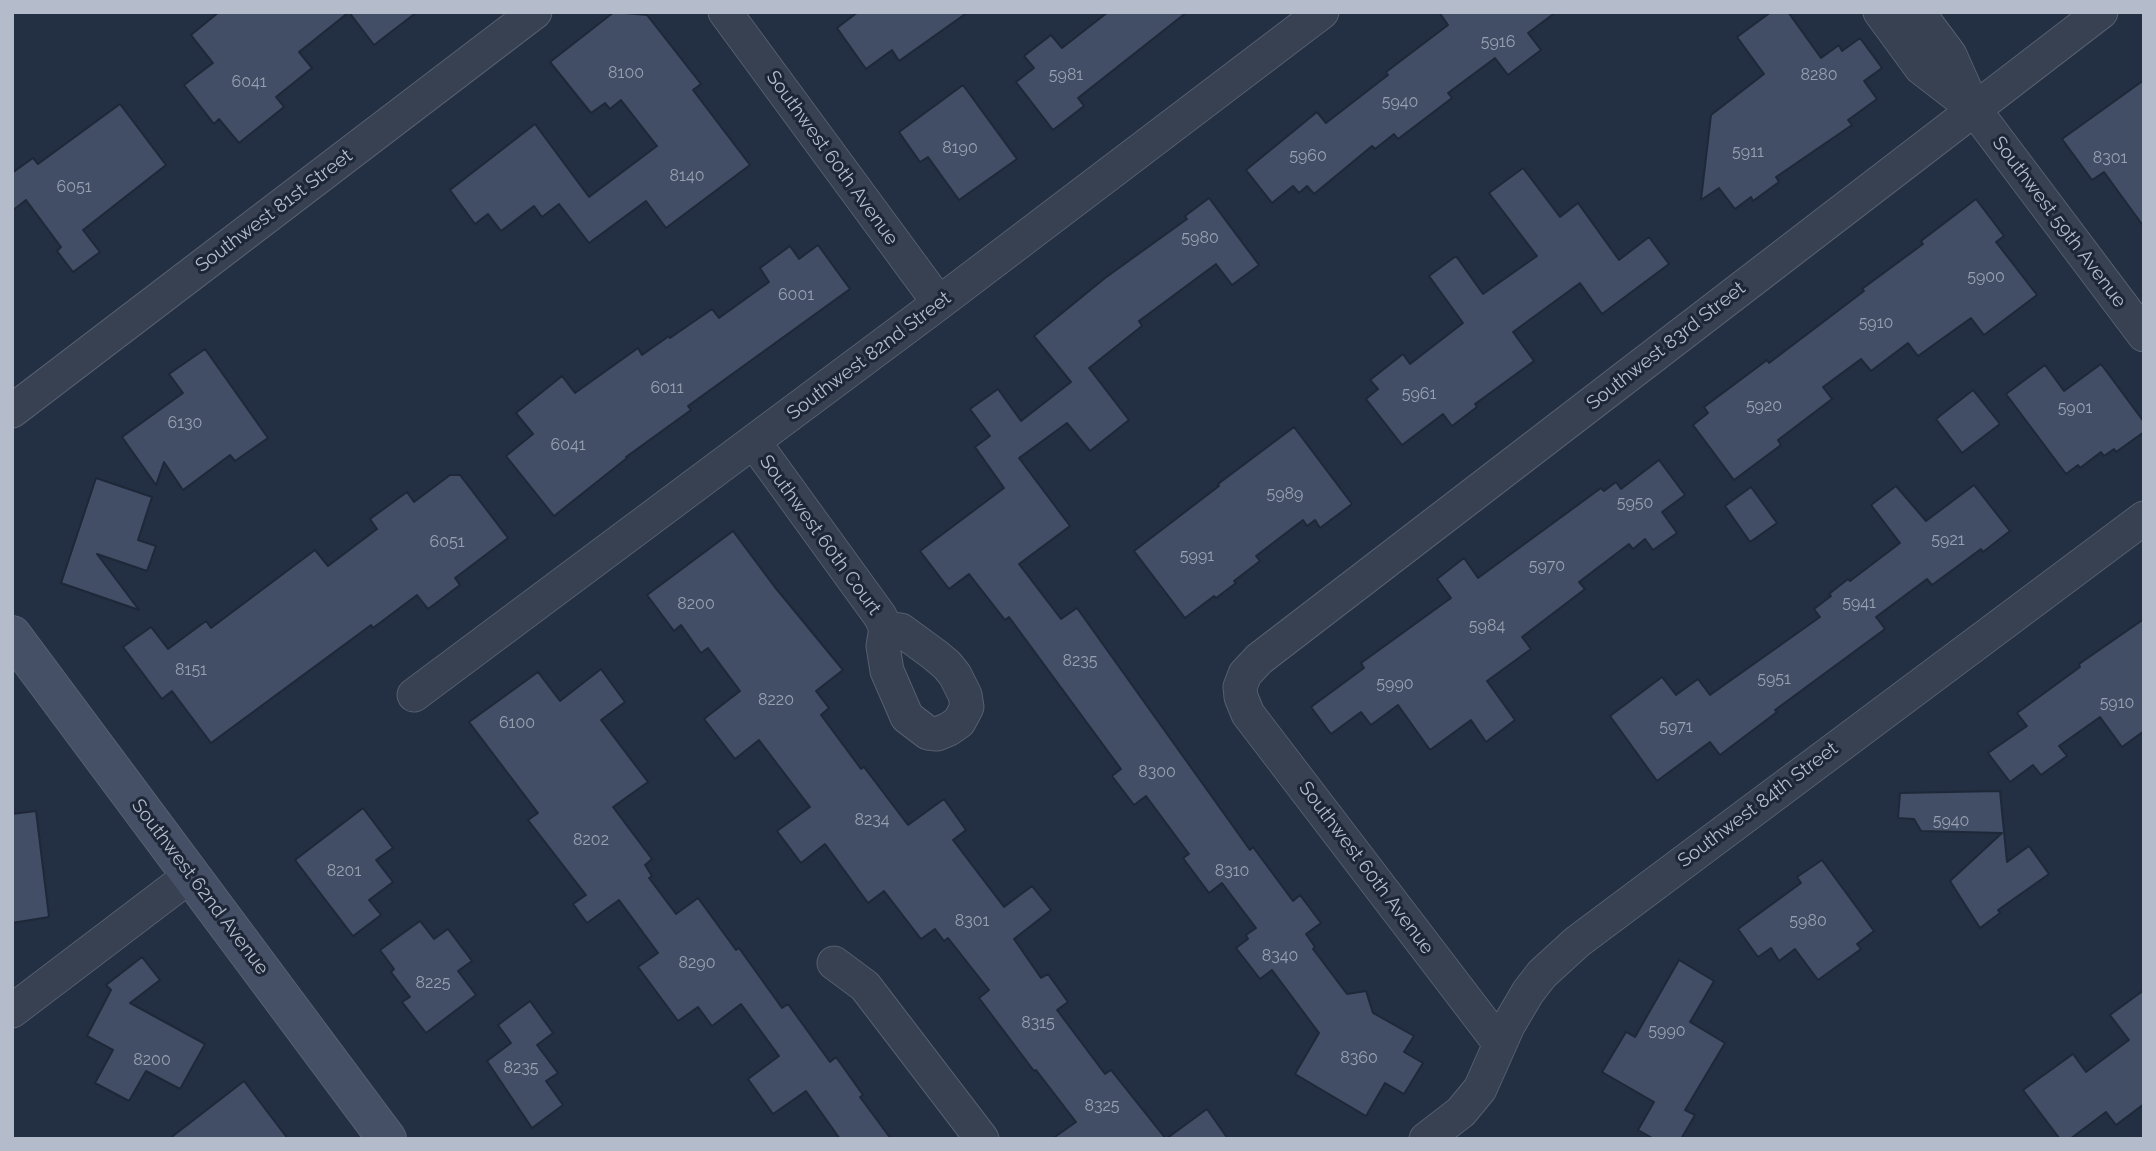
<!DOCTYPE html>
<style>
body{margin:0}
#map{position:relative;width:2156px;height:1151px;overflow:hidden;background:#232f42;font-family:Raleway,sans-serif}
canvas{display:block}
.frame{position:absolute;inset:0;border:14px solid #b4bccc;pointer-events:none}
</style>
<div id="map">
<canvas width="2156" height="1151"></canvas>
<div class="frame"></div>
</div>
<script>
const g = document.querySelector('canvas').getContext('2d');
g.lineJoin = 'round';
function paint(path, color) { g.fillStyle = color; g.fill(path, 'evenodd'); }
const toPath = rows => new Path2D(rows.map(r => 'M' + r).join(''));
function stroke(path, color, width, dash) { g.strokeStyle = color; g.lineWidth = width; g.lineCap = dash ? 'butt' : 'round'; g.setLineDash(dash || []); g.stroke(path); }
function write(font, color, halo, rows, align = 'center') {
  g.font = font + ' Raleway,sans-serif'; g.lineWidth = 6; g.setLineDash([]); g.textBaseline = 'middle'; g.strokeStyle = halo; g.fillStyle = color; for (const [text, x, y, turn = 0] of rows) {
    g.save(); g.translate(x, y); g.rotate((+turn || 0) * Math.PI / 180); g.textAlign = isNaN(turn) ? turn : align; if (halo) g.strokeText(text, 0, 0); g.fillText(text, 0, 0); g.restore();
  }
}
const building = toPath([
 [219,12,417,12,374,45,349,12,299,52,312,68,276,97,284,107,239,143,219,119,214,124,184,85,213,63,191,35,219,12],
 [614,12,647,15,701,84,693,90,750,165,666,228,646,201,589,243,559,204,542,217,534,206,501,231,488,214,475,224,450,190,535,124,589,197,657,146,621,100,610,109,605,103,591,113,550,62,614,12],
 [858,12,968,12,899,61,892,50,866,69,837,28,858,12],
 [1108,12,1187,12,1078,98,1084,106,1053,130,1016,82,1034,68,1024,56,1051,35,1062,48,1108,12],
 [1439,12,1556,12,1528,33,1541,50,1508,75,1495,58,1448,93,1452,98,1398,139,1394,134,1375,149,1372,146,1314,194,1307,186,1299,193,1293,186,1272,203,1246,170,1317,112,1326,123,1388,75,1386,72,1448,25,1439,12],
 [1771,12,1788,12,1821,58,1839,45,1842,51,1860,38,1882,68,1864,81,1877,99,1848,120,1852,125,1776,177,1779,182,1753,201,1751,197,1735,209,1719,188,1701,200,1711,115,1764,74,1737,37,1771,12],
 [2144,80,2144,227,2104,172,2092,180,2062,139,2144,80],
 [963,85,1017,159,959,200,928,157,920,162,899,132,963,85],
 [120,104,166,165,83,230,100,252,73,272,57,251,61,247,26,200,12,211,12,173,33,158,38,164,120,104],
 [1523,168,1560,217,1578,203,1619,260,1649,237,1669,264,1602,314,1580,283,1513,332,1534,361,1475,404,1477,407,1452,426,1443,414,1402,445,1366,399,1378,389,1370,380,1403,354,1410,364,1463,323,1429,276,1456,256,1483,294,1537,256,1489,193,1523,168],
 [1209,198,1259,265,1232,285,1216,264,1139,321,1142,326,1089,368,1129,420,1090,451,1067,423,1019,458,1070,526,1019,564,1061,619,1077,608,1250,850,1253,847,1293,901,1300,895,1321,923,1306,934,1315,947,1313,949,1347,994,1366,991,1373,1013,1414,1036,1404,1052,1423,1063,1404,1094,1385,1083,1366,1116,1295,1074,1319,1033,1272,970,1260,979,1236,948,1248,939,1246,935,1256,928,1222,883,1209,893,1183,858,1189,854,1146,796,1134,805,1112,776,1121,769,1009,617,1005,620,969,574,949,589,920,551,1004,488,975,447,990,436,970,409,998,389,1021,421,1071,382,1034,336,1105,278,1187,219,1185,216,1209,198],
 [1976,199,2004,236,1996,242,2037,295,1984,335,1971,318,1918,356,1908,343,1871,371,1861,359,1823,387,1832,399,1778,440,1781,445,1734,480,1693,425,1708,413,1704,407,1767,360,1769,363,1864,291,1862,289,1923,244,1921,241,1976,199],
 [818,245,850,289,688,406,691,410,626,457,627,458,554,516,506,456,533,434,516,413,562,376,575,393,638,348,642,355,669,336,670,338,712,309,719,318,769,282,760,268,790,246,799,259,818,245],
 [205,349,268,438,235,461,230,455,183,490,164,462,156,485,122,437,183,393,169,374,205,349],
 [2101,364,2144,422,2144,432,2116,452,2114,449,2104,456,2101,452,2080,468,2078,465,2066,474,2006,394,2045,365,2064,391,2101,364],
 [1973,390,2000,424,1962,453,1936,419,1973,390],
 [1294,427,1352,504,1320,528,1315,520,1307,526,1303,520,1256,556,1260,561,1234,581,1236,583,1216,598,1214,596,1185,618,1134,551,1219,486,1218,484,1294,427],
 [1659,460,1685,495,1662,512,1677,533,1653,550,1645,539,1633,549,1629,544,1579,582,1585,589,1522,637,1531,649,1487,681,1515,720,1486,742,1471,720,1430,750,1398,705,1371,725,1361,712,1331,734,1311,707,1364,668,1361,663,1451,598,1437,579,1464,558,1478,578,1601,488,1604,491,1616,482,1621,489,1659,460],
 [450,475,460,475,508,538,455,578,460,585,428,609,417,595,373,628,371,625,211,743,172,691,162,699,123,647,151,627,168,649,206,621,211,628,315,550,328,566,377,529,370,519,407,492,414,502,450,475],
 [96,478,152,497,138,540,156,546,147,571,97,554,139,610,61,583,96,478],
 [1974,485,2010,531,1983,552,1981,549,1932,585,1927,579,1876,617,1885,629,1775,710,1777,712,1720,755,1710,742,1657,781,1610,716,1662,677,1676,695,1698,679,1710,695,1820,617,1814,609,1831,596,1829,594,1848,579,1850,581,1900,543,1871,505,1896,486,1926,521,1974,485],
 [1751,487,1777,523,1750,542,1725,506,1751,487],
 [733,531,774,586,843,670,816,691,829,708,821,715,861,769,864,767,908,825,944,799,966,830,953,840,1004,907,1032,886,1051,910,1014,939,1041,978,1048,974,1068,1002,1057,1010,1105,1074,1111,1070,1166,1139,1207,1109,1228,1139,1052,1139,1076,1122,1036,1070,1034,1071,979,998,989,990,948,938,944,941,935,929,921,939,884,891,868,903,825,844,801,863,777,831,810,807,759,740,735,759,704,719,740,691,708,648,701,653,681,625,674,631,647,595,733,531],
 [2144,619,2144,731,2122,747,2100,717,2059,746,2067,756,2041,775,2033,765,2010,782,1988,753,2027,726,2017,713,2080,667,2079,664,2144,619],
 [601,669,625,702,601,720,648,782,613,807,652,859,645,865,652,876,649,878,676,914,698,898,736,950,739,948,782,1008,788,1004,830,1062,836,1057,863,1095,860,1097,891,1139,840,1139,806,1091,773,1114,748,1079,779,1056,741,1004,712,1026,698,1007,678,1021,638,967,658,953,619,900,587,923,573,904,586,895,528,820,538,813,469,722,538,672,560,701,601,669],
 [2000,791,2007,862,2029,846,2049,874,1998,910,2000,913,1980,928,1950,881,2002,833,1921,831,1914,819,1898,818,1900,793,2000,791],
 [363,808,393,848,376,860,393,882,369,900,381,915,353,936,295,860,363,808],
 [36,811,49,917,12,923,12,814,36,811],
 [1822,860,1874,931,1857,944,1861,949,1818,980,1795,949,1779,961,1771,948,1758,957,1738,929,1801,883,1797,877,1822,860],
 [420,921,434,939,448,929,472,961,458,971,476,995,426,1033,402,1002,410,997,391,972,394,969,380,950,420,921],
 [142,957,160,980,130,1003,205,1044,180,1089,146,1071,129,1101,95,1083,113,1050,87,1036,111,990,106,985,142,957],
 [1679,960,1714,981,1690,1022,1725,1043,1685,1110,1695,1115,1681,1139,1654,1139,1638,1130,1654,1102,1602,1072,1626,1032,1635,1037,1679,960],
 [2144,990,2144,1104,2116,1125,2106,1112,2070,1139,2060,1139,2023,1090,2073,1054,2086,1072,2129,1040,2110,1015,2144,990],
 [530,1001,553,1033,537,1045,558,1073,546,1081,563,1105,532,1128,487,1061,511,1043,498,1025,530,1001],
 [244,1081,288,1139,169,1139,226,1095,244,1081]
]);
const street = toPath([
 [725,12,939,303],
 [1880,12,1921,68,1969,105],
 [1918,12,1950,55,1974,109,2144,335],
 [12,411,535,12],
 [754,442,880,616,886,628,883,646,887,671,907,717,928,733,937,734,949,729,959,722,967,707,965,695,955,675,947,665,935,655,901,630,886,628],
 [414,695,939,303,1322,12],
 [834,963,865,986,982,1139],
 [12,1011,191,875],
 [1500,1044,1248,714,1241,697,1240,687,1245,674,1259,659,2101,12],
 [1426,1139,1461,1112,1480,1089,1508,1026,1528,992,1542,974,1577,942,2144,518]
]);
const secondary = toPath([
 [12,635,387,1139]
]);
const numberNames = [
 ["5916",1498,42],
 ["8100",626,73],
 ["5981",1066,75],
 ["8280",1819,75],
 ["6041",249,82],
 ["5940",1400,102],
 ["8190",960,148],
 ["5911",1748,152],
 ["5960",1308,156],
 ["8301",2110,158],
 ["8140",687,176],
 ["6051",74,187],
 ["5980",1200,238],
 ["5900",1986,277],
 ["6001",796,295],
 ["5910",1876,323],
 ["6011",667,388],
 ["5961",1419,394],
 ["5920",1764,406],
 ["5901",2075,408],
 ["6130",185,423],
 ["6041",568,445],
 ["5989",1285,494],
 ["5950",1635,503],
 ["5921",1948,540],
 ["6051",447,542],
 ["5991",1197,556],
 ["5970",1547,566],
 ["5941",1859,603],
 ["8200",696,604],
 ["5984",1487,626],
 ["8235",1080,661],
 ["8151",191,670],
 ["5951",1774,679],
 ["5990",1395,684],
 ["8220",776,700],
 ["5910",2117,703],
 ["6100",517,723],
 ["5971",1676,727],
 ["8300",1157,772],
 ["8234",872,820],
 ["5940",1951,821],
 ["8202",591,840],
 ["8201",344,871],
 ["8310",1232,871],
 ["8301",972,921],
 ["5980",1808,921],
 ["8340",1280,956],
 ["8290",697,963],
 ["8225",433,983],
 ["8315",1038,1023],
 ["5990",1667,1031],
 ["8360",1359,1058],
 ["8200",152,1060],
 ["8235",521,1068],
 ["8325",1102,1106]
];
const streetNames = [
 ["Southwest 60th Avenue",832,158,54],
 ["Southwest 81st Street",274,211,-37],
 ["Southwest 59th Avenue",2059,222,53],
 ["Southwest 83rd Street",1666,346,-38],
 ["Southwest 82nd Street",869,356,-37],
 ["Southwest 60th Court",820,535,54],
 ["Southwest 84th Street",1758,805,-37],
 ["Southwest 60th Avenue",1366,868,53],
 ["Southwest 62nd Avenue",200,887,53]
];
paint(building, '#414e65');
stroke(building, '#1e2839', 2);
stroke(street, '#555f6f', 35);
stroke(secondary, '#555f6f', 40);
stroke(street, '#374152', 33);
stroke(secondary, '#454f65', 38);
write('16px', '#97a0b2', null, numberNames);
write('19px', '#b4bccc', '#1c2637', streetNames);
</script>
